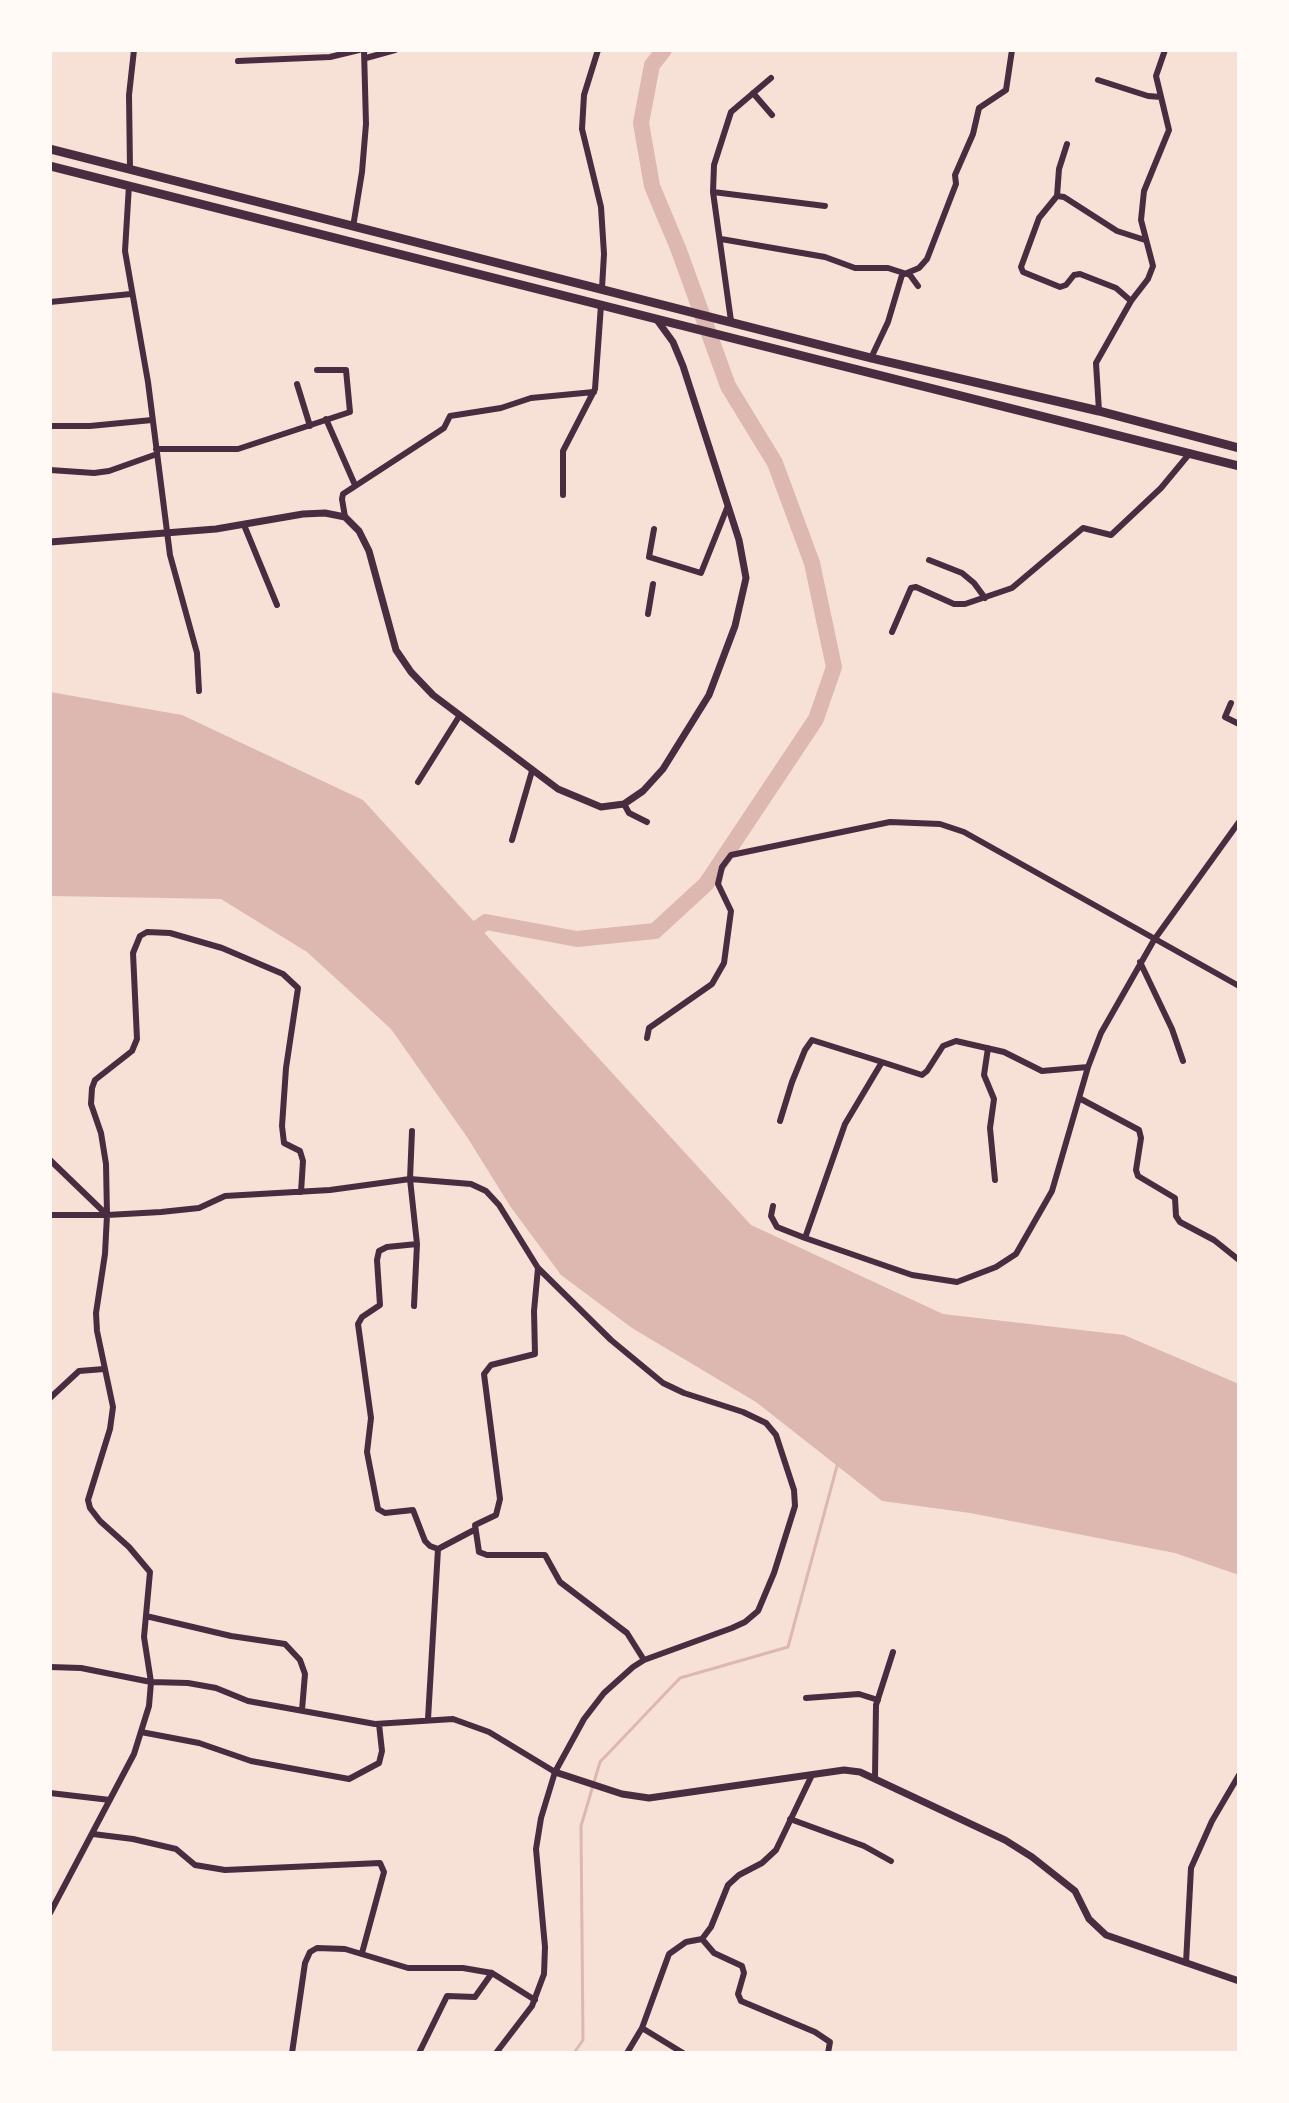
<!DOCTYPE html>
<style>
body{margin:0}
#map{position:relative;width:1289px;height:2103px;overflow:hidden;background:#f7e1d7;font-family:"Source Sans 3",sans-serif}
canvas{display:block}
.frame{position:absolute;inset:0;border:52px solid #fffaf5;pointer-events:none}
</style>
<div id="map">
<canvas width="1289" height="2103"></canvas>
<div class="frame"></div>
</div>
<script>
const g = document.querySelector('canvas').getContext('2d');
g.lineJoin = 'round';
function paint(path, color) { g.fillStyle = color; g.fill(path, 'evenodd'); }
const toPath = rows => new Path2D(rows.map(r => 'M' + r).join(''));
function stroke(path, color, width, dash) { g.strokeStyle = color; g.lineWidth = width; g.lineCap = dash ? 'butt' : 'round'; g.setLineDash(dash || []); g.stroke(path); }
const water = toPath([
 [50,692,182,715,363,800,751,1225,943,1314,1124,1335,1239,1384,1239,1575,1175,1553,970,1513,882,1501,756,1402,632,1328,561,1275,510,1206,467,1137,391,1029,307,952,221,899,50,896]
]);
const stream = toPath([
 [574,2053,583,2040,581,1826,600,1762,680,1678,788,1647,837,1466]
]);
const river = toPath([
 [462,939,486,922,577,939,655,931,706,884,816,719,834,667,812,563,775,463,728,386,678,248,652,186,641,123,652,65,664,50]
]);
const minor = toPath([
 [598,50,584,95,582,129,601,207,604,254,602,288],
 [366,58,395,50],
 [238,61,330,57,359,50],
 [1098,80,1148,96,1161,97],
 [753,93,772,115],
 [130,169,129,95,134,50],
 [129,185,125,251,148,382,170,555,197,653,199,691],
 [713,192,825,206],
 [1057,196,1059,169,1067,144],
 [353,227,362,172,366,124,364,50],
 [721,239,825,257,855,268,888,268,910,275,918,286],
 [1131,301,1116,288,1080,274,1074,275,1066,285,1060,287,1023,272,1021,267,1039,218,1057,196,1064,197,1117,231,1145,240],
 [50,302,131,294],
 [731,321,713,192,714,165,731,112,771,78],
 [871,358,888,322,902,275,919,268,927,259,956,184,955,175,973,134,979,108,1006,90,1012,50],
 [297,384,310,426],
 [1099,411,1096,363,1131,301,1148,279,1153,266,1141,220,1144,191,1169,130,1156,76,1165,50],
 [326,419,355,485],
 [50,426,90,426,152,420],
 [156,449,238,449,350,412,346,370,317,370],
 [50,470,94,473,109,471,157,454],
 [563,495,563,451,595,389,601,305],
 [345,517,342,499,343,494,438,432,444,428,450,416,501,408,531,398,594,392],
 [244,525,277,605],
 [654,529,649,557,701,573,727,508],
 [929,560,962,573,974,583,985,598],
 [648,614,653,584],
 [892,632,911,588,916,587,954,604,965,604,1012,588,1083,528,1111,535,1161,488,1190,453],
 [1231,703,1225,717,1239,724],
 [418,782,460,715],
 [624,804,629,813,647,822],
 [512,840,532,771],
 [1140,962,1172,1029,1183,1061],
 [647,1038,649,1028,712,984,724,963,731,911,718,884,722,867,731,855,890,822,940,824,964,832,1239,986],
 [988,1048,984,1075,994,1099,990,1128,995,1180],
 [1088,1067,1042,1071,1004,1052,956,1041,943,1046,927,1071,922,1075,882,1062,845,1124,805,1238,912,1275,957,1282,996,1267,1016,1254,1052,1191,1088,1067,1101,1033,1154,940,1239,822],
 [1079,1098,1139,1130,1141,1138,1136,1170,1138,1176,1175,1198,1176,1216,1180,1222,1214,1240,1239,1260],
 [780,1121,792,1082,805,1050,812,1040,882,1062],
 [412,1131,410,1179,417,1244,387,1247,379,1251,377,1260,380,1305,362,1317,358,1324,371,1418,367,1452,378,1509,385,1513,413,1510,425,1541,430,1546,438,1549,428,1719],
 [50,1160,107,1215,105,1254,96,1313,97,1331,113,1407,110,1429,88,1500,90,1508,100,1521,129,1547,150,1572,144,1637,151,1682,149,1706,134,1754,50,1913],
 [773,1206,771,1216,777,1227,805,1238],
 [50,1215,107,1215,161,1212,199,1208,225,1196,330,1190,410,1179,471,1184,486,1191,499,1205,538,1268,611,1340,663,1383,684,1393,743,1412,766,1423,776,1435,794,1490,795,1506,774,1573,758,1611,745,1622,732,1628,644,1660,633,1667,604,1693,584,1719,555,1772,541,1818,536,1849,545,1947,544,1974,532,2006,496,2053],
 [107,1215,106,1164,101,1133,91,1104,92,1088,95,1080,132,1051,137,1039,133,953,140,936,147,932,170,933,222,948,283,974,298,988,286,1068,282,1126,284,1143,300,1151,303,1161,301,1192],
 [538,1268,534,1311,535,1354,491,1365,484,1374,500,1499,496,1515,475,1525,479,1552,487,1555,545,1555,560,1582,627,1633,644,1660],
 [414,1306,417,1244],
 [50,1398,79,1371,104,1369],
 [438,1549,474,1530],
 [146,1616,231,1636,285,1644,300,1660,305,1674,302,1710],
 [50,1667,81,1668,151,1682,188,1683,216,1688,248,1701,375,1724,453,1719,489,1732,555,1772],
 [806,1698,859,1694,878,1700],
 [141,1732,199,1743,251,1761,349,1779,379,1763,382,1751,379,1724],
 [875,1777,876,1705,893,1652],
 [50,1793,110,1800],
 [790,1819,864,1846,891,1861],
 [93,1834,133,1839,176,1849,195,1865,225,1870,380,1863,384,1872,362,1953],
 [702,1939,714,1953,742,1966,744,1973,738,1994,741,2001,815,2032,830,2042,828,2053],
 [1186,1963,1191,1868,1212,1821,1239,1775],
 [642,2028,683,2053],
 [292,2053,305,1963,310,1952,317,1948,345,1949,408,1968,463,1968,492,1973,535,2000],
 [419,2053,447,1996,475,1997,492,1973],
 [627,2053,642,2028,669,1954,686,1942,702,1939,711,1927,728,1885,739,1875,762,1863,776,1850,812,1775]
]);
const tertiary = toPath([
 [50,542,216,529,303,514,325,513,345,517,359,531,369,551,396,650,411,672,433,695,558,789,601,807,624,804,643,791,663,769,709,695,735,626,746,578,739,540,683,366,673,342,657,320],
 [555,1772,622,1794,649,1798,844,1770,860,1772,1005,1840,1032,1857,1075,1891,1089,1919,1106,1935,1239,1981]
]);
const primary = toPath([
 [50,149,871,358,1099,411,1239,448],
 [50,166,1239,466]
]);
paint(water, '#dcb8b0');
stroke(stream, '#dcb8b0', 3);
stroke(river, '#dcb8b0', 16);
stroke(minor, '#4a2c40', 6);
stroke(tertiary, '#4a2c40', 7);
stroke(primary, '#4a2c40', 9);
</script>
